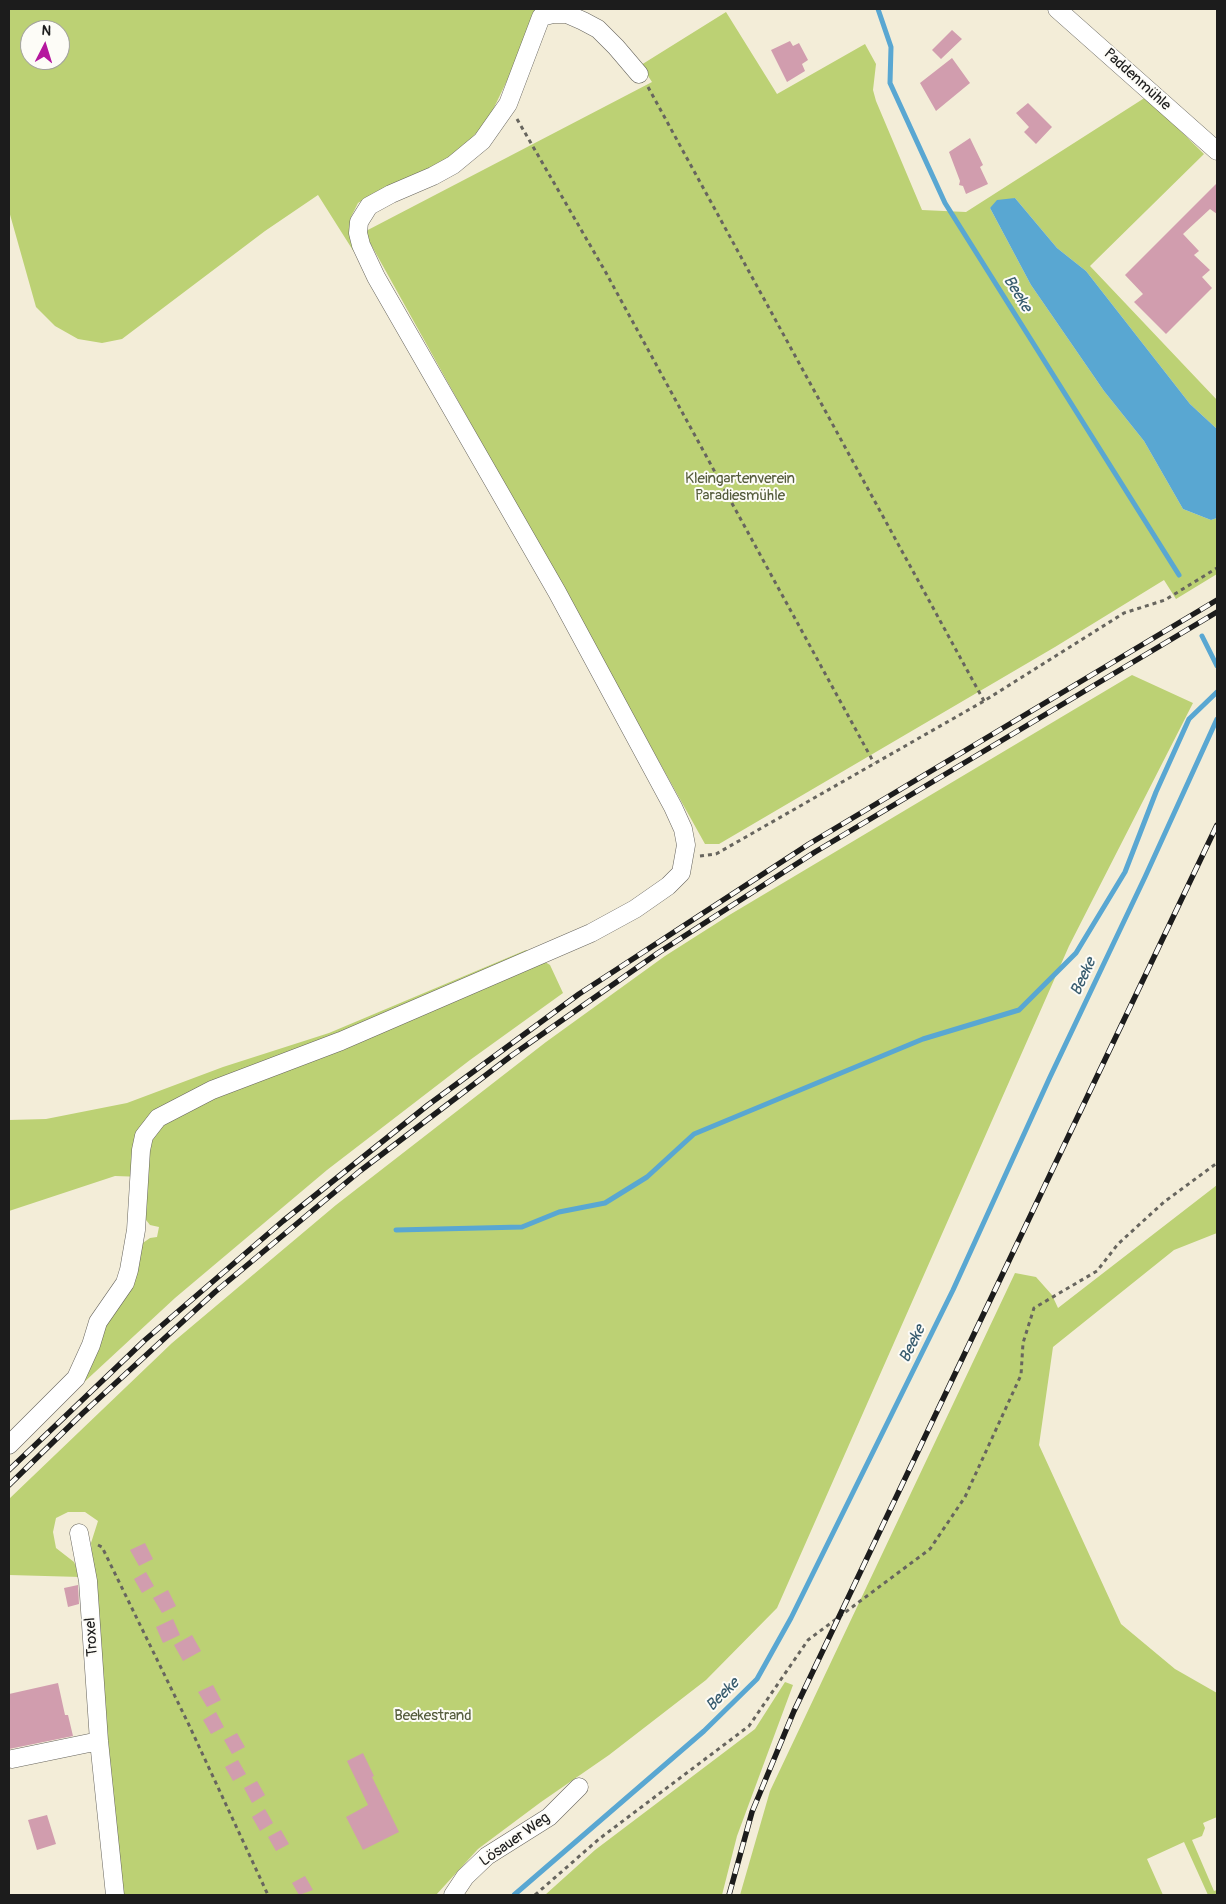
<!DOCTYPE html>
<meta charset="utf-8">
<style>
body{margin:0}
#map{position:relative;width:1226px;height:1904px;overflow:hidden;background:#f3edd8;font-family:Pangolin,sans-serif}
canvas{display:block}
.frame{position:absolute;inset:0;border:10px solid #1c1c1c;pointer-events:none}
.north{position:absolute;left:20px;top:20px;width:50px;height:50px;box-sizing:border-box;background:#fdfcf7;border:1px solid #a3a29f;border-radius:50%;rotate:5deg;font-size:14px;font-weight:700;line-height:20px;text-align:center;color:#1c1c1c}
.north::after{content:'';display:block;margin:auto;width:18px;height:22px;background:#b5179e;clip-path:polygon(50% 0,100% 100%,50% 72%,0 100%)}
</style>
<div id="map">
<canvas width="1226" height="1904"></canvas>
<div class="frame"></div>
<div class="north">N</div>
</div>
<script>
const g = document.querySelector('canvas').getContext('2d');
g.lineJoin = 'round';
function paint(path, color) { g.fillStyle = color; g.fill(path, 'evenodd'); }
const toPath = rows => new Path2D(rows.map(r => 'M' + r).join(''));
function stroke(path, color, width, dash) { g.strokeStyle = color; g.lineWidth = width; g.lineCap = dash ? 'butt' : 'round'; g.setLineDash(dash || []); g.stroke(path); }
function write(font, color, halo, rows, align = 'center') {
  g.font = font + ' Pangolin,sans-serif'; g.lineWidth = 4; g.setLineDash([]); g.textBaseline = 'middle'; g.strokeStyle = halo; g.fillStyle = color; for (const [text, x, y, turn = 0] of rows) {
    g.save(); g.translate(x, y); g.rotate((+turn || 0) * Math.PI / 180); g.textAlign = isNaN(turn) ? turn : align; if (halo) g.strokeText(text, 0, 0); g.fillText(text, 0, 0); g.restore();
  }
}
const green = toPath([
 [9,9,535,9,516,62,488,120,468,142,449,158,430,170,374,193,358,203,350,219,350,236,354,252,318,195,265,231,122,339,102,343,78,339,55,326,36,307,9,211],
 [30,30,60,30,60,60,30,60],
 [726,12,777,94,865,44,876,64,873,90,876,101,922,210,966,212,1146,97,1204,154,1090,266,1217,400,1217,429,1190,404,1086,271,1057,248,1015,198,990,208,1031,285,1104,391,1144,441,1183,509,1211,520,1217,518,1217,574,1176,599,1164,580,1055,647,719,844,705,844,364,232,652,82,641,65],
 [1132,675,1193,703,1069,946,777,1608,706,1680,609,1755,541,1802,478,1849,436,1895,120,1895,91,1543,98,1521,85,1512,68,1512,56,1518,53,1532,56,1548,74,1562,81,1577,9,1575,9,1499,172,1343,336,1205,546,1042,665,956,731,914],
 [526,950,550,965,563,993,470,1060,327,1170,175,1298,81,1385,102,1327,140,1245,150,1238,157,1237,159,1227,150,1225,146,1220,144,1211,144,1177,115,1176,9,1211,9,1120,46,1119,127,1103,223,1067,329,1033],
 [1217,1185,1217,1233,1174,1250,1053,1347,1039,1445,1121,1624,1175,1669,1217,1693,1217,1817,1203,1823,1205,1828,1202,1836,1192,1840,1214,1891,1217,1890,1217,1895,1208,1895,1184,1842,1147,1859,1163,1895,740,1895,770,1791,1015,1273,1036,1277,1052,1295,1058,1308],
 [785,1682,793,1685,737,1836,722,1895,545,1895,595,1850,755,1729]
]);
const water = toPath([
 [1015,198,1057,248,1086,271,1190,404,1217,429,1217,518,1211,520,1183,509,1144,441,1104,391,1031,285,990,208,997,200]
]);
const stream = toPath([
 [878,9,891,47,890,83,945,203,1179,575],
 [1202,636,1217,666],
 [396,1230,522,1227,559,1212,605,1203,647,1177,694,1134,923,1039,1019,1010,1076,953,1125,872,1156,792,1189,719,1217,692],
 [514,1895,704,1731,757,1679,791,1618,953,1290,1050,1077,1145,877,1217,719]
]);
const building = toPath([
 [952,30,962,39,941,59,932,50],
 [790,41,793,46,799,43,808,60,802,64,805,71,787,82,771,50],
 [952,58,970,83,936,111,920,83],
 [1028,103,1052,127,1036,144,1024,132,1029,127,1016,113],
 [970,138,983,165,980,167,988,184,966,194,963,186,959,185,960,181,949,152],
 [1217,183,1217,214,1210,209,1183,234,1199,251,1194,255,1210,270,1202,277,1212,288,1166,334,1134,302,1143,294,1125,275],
 [145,1543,153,1559,139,1566,130,1550],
 [146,1572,154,1586,142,1593,134,1579],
 [78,1585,79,1604,68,1607,64,1588],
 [168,1590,176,1606,162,1613,153,1598],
 [173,1619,180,1635,163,1643,156,1627],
 [192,1635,201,1651,183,1661,174,1645],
 [58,1683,65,1715,68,1715,73,1736,9,1749,9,1694],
 [213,1685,221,1700,207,1707,198,1692],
 [216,1712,224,1727,211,1734,203,1720],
 [237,1733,245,1747,232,1754,224,1740],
 [363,1753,374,1776,372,1777,399,1832,363,1850,346,1817,368,1805,347,1761],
 [238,1760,246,1774,233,1781,225,1767],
 [257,1781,265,1795,252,1803,244,1788],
 [265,1809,273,1823,260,1831,252,1817],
 [47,1815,56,1844,37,1850,28,1820],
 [281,1830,289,1844,276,1851,268,1837],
 [305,1876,313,1890,299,1895,292,1883]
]);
const path = toPath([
 [648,87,984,701],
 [517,119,605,271,874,763],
 [700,856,716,854,984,701,1124,613,1165,600,1217,568],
 [98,1545,102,1547,189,1725,268,1895],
 [535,1895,599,1839,749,1726,808,1640,930,1549,965,1497,1021,1375,1023,1343,1034,1308,1097,1271,1118,1244,1164,1202,1217,1163]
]);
const minor = toPath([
 [1057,9,1217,151],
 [9,1445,76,1378,91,1345,98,1322,125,1283,129,1270,136,1230,141,1150,144,1136,158,1118,212,1090,341,1041,591,933,635,909,668,886,681,873,686,845,683,829,673,807,557,592,376,277,361,245,358,233,359,222,369,206,391,194,433,176,453,165,482,141,508,104,541,17,553,14,567,14,583,21,598,29,616,47,639,74],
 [79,1533,88,1581,99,1741,115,1895],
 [12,1759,99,1741],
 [453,1895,465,1877,487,1856,549,1817,579,1787]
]);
const rail = toPath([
 [9,1470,145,1340,283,1221,428,1105,579,994,809,844,1217,600],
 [9,1485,83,1413,215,1292,360,1171,511,1056,658,953,815,852,1217,612],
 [729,1895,752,1812,794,1711,1217,825]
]);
const streetNames = [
 ["Paddenmühle",1137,80,42],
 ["Troxel",92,1637,-94],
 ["Lösauer Weg",515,1840,-35]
];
const parkNames = [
 ["Kleingartenverein",740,479],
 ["Paradiesmühle",740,496],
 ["Beekestrand",433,1716]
];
const waterNames = [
 ["Beeke",1017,294,58],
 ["Beeke",1084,977,-65],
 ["Beeke",913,1344,-64],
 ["Beeke",723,1695,-45]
];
paint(green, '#bcd174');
paint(water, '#59a7d2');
stroke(stream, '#59a7d2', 5);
paint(building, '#d19dae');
stroke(minor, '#67655e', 19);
stroke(path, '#67655e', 3, [4, 4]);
stroke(minor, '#fff', 18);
stroke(rail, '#1c1c1c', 5.5);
stroke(rail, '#fdfcf7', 4, [11]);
write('15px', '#1c1c1c', '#fdfcf7', streetNames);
write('15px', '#545b3b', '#fdfcf7', parkNames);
write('italic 16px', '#375b6e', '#fdfcf7', waterNames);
</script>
